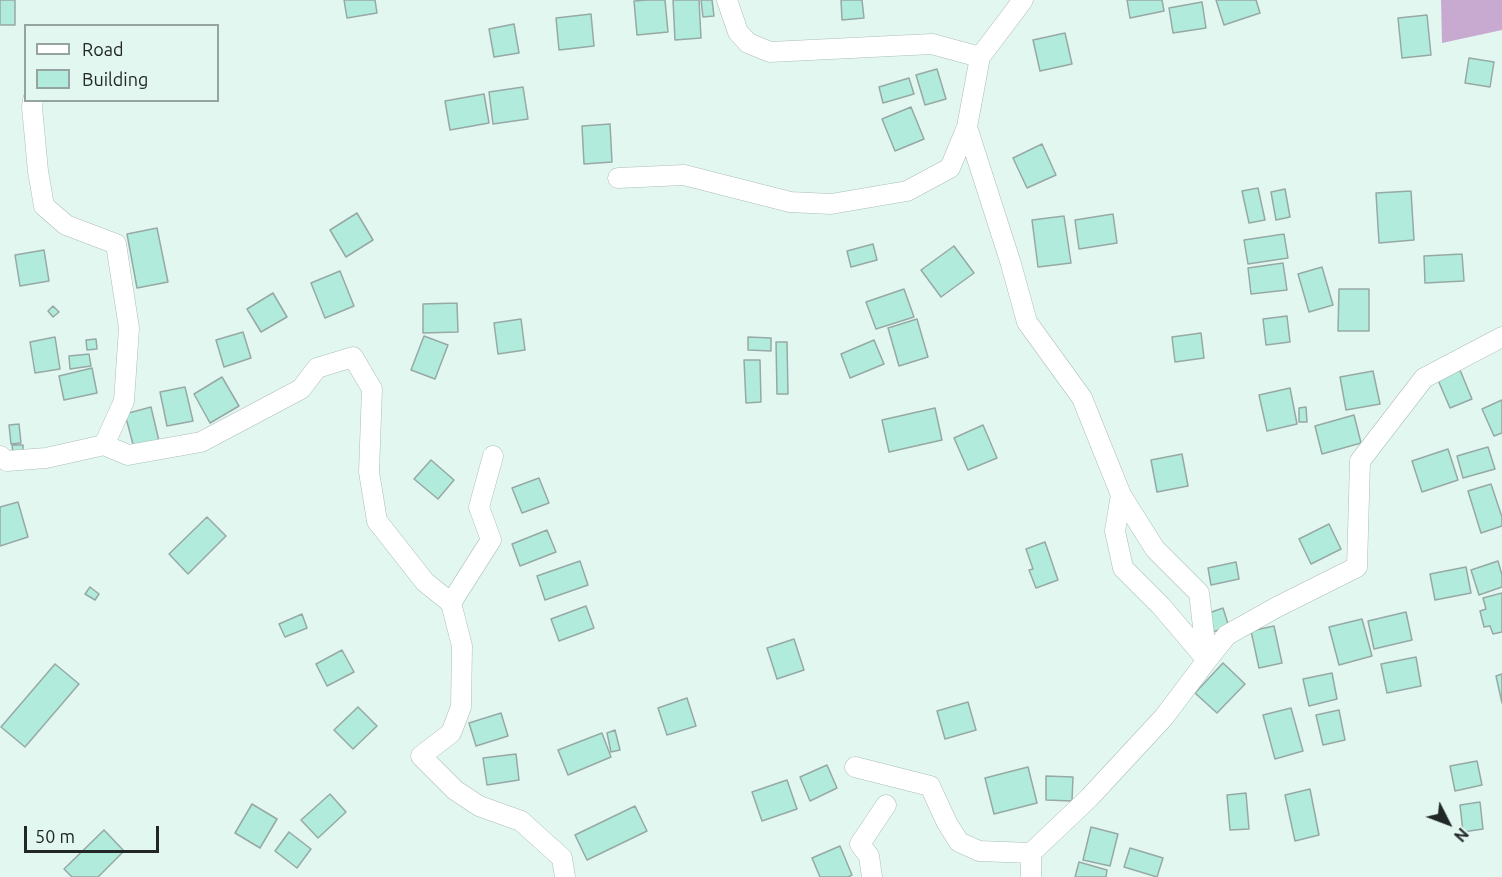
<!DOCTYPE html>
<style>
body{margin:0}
#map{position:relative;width:1502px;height:877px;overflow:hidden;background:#e3f7f1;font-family:Ubuntu,sans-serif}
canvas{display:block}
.legend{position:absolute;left:24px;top:24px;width:195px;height:78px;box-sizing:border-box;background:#e3f7f1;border:2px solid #95a4a0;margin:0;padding:8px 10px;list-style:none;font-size:18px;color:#202726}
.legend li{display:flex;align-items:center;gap:12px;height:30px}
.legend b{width:30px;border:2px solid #95a4a0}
.north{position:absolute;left:1418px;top:793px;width:60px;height:60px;-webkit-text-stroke:4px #e3f7f1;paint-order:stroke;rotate:132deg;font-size:16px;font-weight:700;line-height:24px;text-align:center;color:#202726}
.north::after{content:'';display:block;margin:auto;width:21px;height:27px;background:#202726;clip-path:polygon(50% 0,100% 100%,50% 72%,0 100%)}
.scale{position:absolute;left:24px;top:826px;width:135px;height:27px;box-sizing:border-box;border:3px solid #202726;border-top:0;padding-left:8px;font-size:18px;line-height:21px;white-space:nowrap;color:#202726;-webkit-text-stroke:4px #e3f7f1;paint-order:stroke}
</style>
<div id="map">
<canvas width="1502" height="877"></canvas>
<ul class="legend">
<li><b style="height:8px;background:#fff"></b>Road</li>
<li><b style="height:16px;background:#b0ebdc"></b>Building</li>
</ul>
<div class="north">N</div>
<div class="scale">50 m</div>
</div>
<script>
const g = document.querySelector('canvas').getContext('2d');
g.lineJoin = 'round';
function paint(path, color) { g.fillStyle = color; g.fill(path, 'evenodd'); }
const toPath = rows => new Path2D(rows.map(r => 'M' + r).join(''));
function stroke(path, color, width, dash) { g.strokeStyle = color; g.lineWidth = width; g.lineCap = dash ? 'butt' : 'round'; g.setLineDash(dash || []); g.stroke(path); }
const forest = toPath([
 [1441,0,1502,0,1502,30,1442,43]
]);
const building = toPath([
 [0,0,15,0,15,25,0,25,0,0],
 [344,0,375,0,377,13,347,18,344,0],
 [647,0,665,0,668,32,637,35,634,1,647,0],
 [673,0,699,0,701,38,675,40,673,0],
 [701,0,712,0,714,16,703,17,701,0],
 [841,0,862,0,864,18,842,20,841,0],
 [1127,0,1162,0,1164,11,1130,18,1127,0],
 [1216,0,1256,0,1260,13,1224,25,1216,0],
 [1202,2,1206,28,1173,33,1169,8,1202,2],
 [591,14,594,46,559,50,556,18,591,14],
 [1427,15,1431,55,1402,58,1398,18,1427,15],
 [514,24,519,53,494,57,489,29,514,24],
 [1065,33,1072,64,1040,71,1033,40,1065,33],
 [1469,58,1494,62,1490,87,1465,83,1469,58],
 [937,69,946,99,925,105,916,75,937,69],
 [909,78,914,94,883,103,879,87,909,78],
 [523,87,528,119,493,124,489,92,523,87],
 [484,94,489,123,450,130,445,101,484,94],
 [911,107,924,139,895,151,882,119,911,107],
 [610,124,612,162,584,164,582,126,610,124],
 [1042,144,1056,175,1027,188,1013,158,1042,144],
 [1258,188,1265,220,1249,223,1242,191,1258,188],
 [1285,189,1290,217,1276,220,1271,192,1285,189],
 [1411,191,1414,240,1379,243,1376,193,1411,191],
 [357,213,373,240,346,257,330,230,357,213],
 [1113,214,1117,243,1079,249,1075,220,1113,214],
 [1064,216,1071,263,1038,267,1032,220,1064,216],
 [157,228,168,282,137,288,127,234,157,228],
 [1284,234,1288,258,1248,264,1244,240,1284,234],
 [873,244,877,260,851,267,847,251,873,244],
 [954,246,974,273,941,297,921,270,954,246],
 [44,250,49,281,20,286,15,255,44,250],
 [1462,254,1464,281,1425,283,1424,256,1462,254],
 [1283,263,1287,290,1251,294,1248,268,1283,263],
 [1322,267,1333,305,1309,312,1298,274,1322,267],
 [340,271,354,306,325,318,311,283,340,271],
 [904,289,914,317,876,329,866,302,904,289],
 [1339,289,1369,289,1369,331,1338,331,1339,289],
 [273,293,287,317,261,332,247,309,273,293],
 [457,303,458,332,423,333,423,304,457,303],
 [53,306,59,312,53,317,48,311,53,306],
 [1287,316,1290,342,1266,345,1263,319,1287,316],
 [521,319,525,350,498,354,494,323,521,319],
 [917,319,928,357,899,366,888,328,917,319],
 [243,332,251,358,224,367,216,340,243,332],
 [1201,333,1204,358,1175,362,1172,337,1201,333],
 [424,336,448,345,435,379,411,370,424,336],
 [55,337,60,369,35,373,30,342,55,337],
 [748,337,771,338,771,351,748,350,748,337],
 [96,339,97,349,87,350,86,340,96,339],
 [874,340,884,364,850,378,841,354,874,340],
 [776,342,787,342,788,394,777,394,776,342],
 [89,354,91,366,70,369,69,356,89,354],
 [744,360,760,360,761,402,746,403,744,360],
 [92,368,97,393,64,400,59,376,92,368],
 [1460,370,1472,399,1450,408,1438,380,1460,370],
 [1373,371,1380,404,1346,410,1340,377,1373,371],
 [222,377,239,406,210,423,194,394,222,377],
 [185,387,193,421,167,426,160,392,185,387],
 [1290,388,1297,424,1267,431,1259,395,1290,388],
 [1502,400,1502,433,1494,436,1482,409,1502,400],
 [151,407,159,441,134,448,125,414,151,407],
 [1306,407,1307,422,1299,422,1299,408,1306,407],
 [935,408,942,440,889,452,882,420,935,408],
 [1354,415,1361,443,1322,454,1315,426,1354,415],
 [19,424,21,443,11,444,9,425,19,424],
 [983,425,997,458,968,470,954,438,983,425],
 [12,445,23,445,23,453,13,453,12,445],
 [1488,447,1495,469,1463,478,1457,456,1488,447],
 [1448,449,1458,480,1422,492,1412,461,1448,449],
 [1182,454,1188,486,1157,492,1151,460,1182,454],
 [431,460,454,480,438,499,414,479,431,460],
 [539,478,549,503,522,513,512,488,539,478],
 [1491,484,1502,517,1502,526,1481,533,1468,491,1491,484],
 [18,502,28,537,0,546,0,507,18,502],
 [207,517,226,536,188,574,169,554,207,517],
 [1329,524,1341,549,1311,564,1299,539,1329,524],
 [547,530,556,552,520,566,512,544,547,530],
 [1045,542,1058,580,1036,588,1029,570,1033,569,1026,549,1045,542],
 [580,561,588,585,545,600,537,576,580,561],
 [1498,561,1502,575,1502,587,1479,595,1471,570,1498,561],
 [1236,562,1239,579,1211,585,1208,568,1236,562],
 [1466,567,1471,593,1435,600,1430,574,1466,567],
 [90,587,99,594,95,600,85,594,90,587],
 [1502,593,1502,632,1493,634,1490,626,1484,627,1480,611,1486,609,1483,598,1502,593],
 [586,606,594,628,559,641,551,619,586,606],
 [1223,608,1229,627,1212,632,1206,614,1223,608],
 [1406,612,1412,640,1374,649,1368,621,1406,612],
 [302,614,307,628,285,637,279,624,302,614],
 [1362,619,1372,656,1339,665,1329,627,1362,619],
 [1274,626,1282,663,1259,668,1251,631,1274,626],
 [794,639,804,670,777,679,767,648,794,639],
 [342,650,354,672,327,686,316,664,342,650],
 [1416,657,1421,686,1387,693,1381,664,1416,657],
 [1223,663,1245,684,1217,713,1195,693,1223,663],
 [55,664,79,684,25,747,1,727,55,664],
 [1332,673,1337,699,1309,706,1303,679,1332,673],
 [1502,674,1502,703,1496,676,1502,674],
 [687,698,696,726,667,735,658,708,687,698],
 [968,702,976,730,945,739,937,711,968,702],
 [358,707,377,726,353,749,334,730,358,707],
 [1291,708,1303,751,1275,759,1263,715,1291,708],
 [1339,710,1345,740,1323,745,1316,715,1339,710],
 [501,713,508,736,476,746,469,723,501,713],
 [615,730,620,750,611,752,607,733,615,730],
 [602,733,611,757,568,775,558,750,602,733],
 [516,754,519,780,487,785,483,758,516,754],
 [1477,761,1482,785,1455,791,1450,766,1477,761],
 [827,765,837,788,810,801,800,777,827,765],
 [1028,767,1037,803,994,814,985,778,1028,767],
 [1046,776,1073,777,1072,801,1046,800,1046,776],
 [787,780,797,809,762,821,752,792,787,780],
 [1310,789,1319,835,1295,841,1285,795,1310,789],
 [1246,793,1249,829,1230,830,1227,795,1246,793],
 [330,794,346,812,318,838,301,820,330,794],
 [1480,802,1483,829,1463,832,1460,805,1480,802],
 [252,804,277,819,260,848,235,833,252,804],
 [635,806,647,831,587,860,575,835,635,806],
 [1091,827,1118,834,1110,866,1083,860,1091,827],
 [104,830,124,851,98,877,72,877,64,869,104,830],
 [289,832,311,849,297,868,275,851,289,832],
 [840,846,852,875,848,877,820,877,812,858,840,846],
 [1130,848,1163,858,1157,877,1124,867,1130,848],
 [1079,862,1107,870,1106,877,1075,877,1079,862]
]);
const minor = toPath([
 [727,0,738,32,748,43,770,52,932,44,980,57],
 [33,100,32,107,38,171,44,206,66,225,116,244,129,328,124,401,104,445],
 [618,178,684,175,790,202,831,204,907,191,950,168,967,127],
 [0,456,7,461,46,458,104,445,128,455,201,442,301,389,317,368,353,357,372,389,369,472,377,521,425,582,451,603,491,540,479,507,493,456],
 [1121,495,1115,531,1123,568,1161,606,1207,660,1227,635,1277,607,1357,567,1360,461,1424,378,1502,337],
 [451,603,462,646,461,707,451,733,421,756,455,790,479,806,521,821,562,858,565,877],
 [855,767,930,786,947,823,959,842,979,851,1031,853,1089,798,1164,717,1207,660,1199,593,1155,549,1121,495,1082,398,1027,322,1011,264,967,127,980,57,1023,0],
 [1031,853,1031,877],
 [872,877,869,856,860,844,886,805]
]);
paint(forest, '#c8aad1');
paint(building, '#b0ebdc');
stroke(building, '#97a9a4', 1.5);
stroke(minor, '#abbdb8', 21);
stroke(minor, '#fff', 20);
</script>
